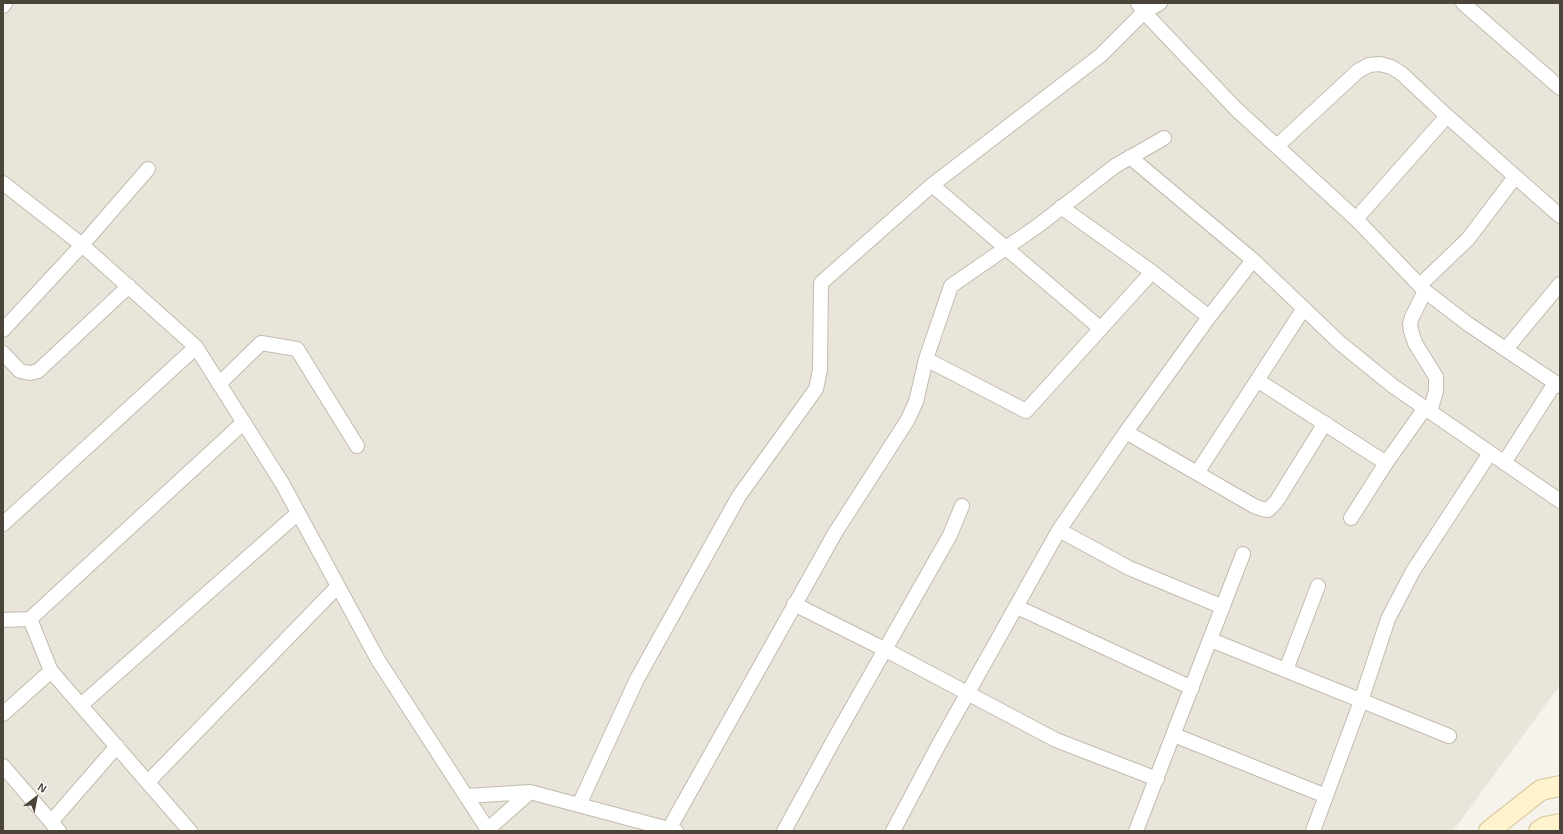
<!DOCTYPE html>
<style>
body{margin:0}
#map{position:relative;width:1563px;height:834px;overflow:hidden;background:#f6f3ec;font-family:Arial,sans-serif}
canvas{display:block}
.frame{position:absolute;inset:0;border:4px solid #4b4439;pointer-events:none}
.north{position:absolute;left:16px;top:778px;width:40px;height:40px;-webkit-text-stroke:3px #fff;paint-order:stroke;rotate:32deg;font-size:11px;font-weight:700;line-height:16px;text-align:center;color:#4b4439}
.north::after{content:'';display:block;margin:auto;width:14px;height:18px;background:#4b4439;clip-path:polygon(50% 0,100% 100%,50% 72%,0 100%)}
</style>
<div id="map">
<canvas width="1563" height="834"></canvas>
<div class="frame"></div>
<div class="north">N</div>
</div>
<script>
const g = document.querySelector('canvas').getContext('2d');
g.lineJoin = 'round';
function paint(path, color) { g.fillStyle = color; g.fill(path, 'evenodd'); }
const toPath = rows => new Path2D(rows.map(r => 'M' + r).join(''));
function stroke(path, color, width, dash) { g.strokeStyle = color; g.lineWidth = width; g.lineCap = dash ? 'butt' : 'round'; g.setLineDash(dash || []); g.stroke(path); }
const residential = toPath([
 [3,3,1560,3,1560,685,1453,831,3,831]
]);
const minor = toPath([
 [1138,3,1144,12,1236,109,1356,219,1425,291,1468,324,1560,386],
 [1463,3,1560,88],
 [3,6,5,3],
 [1277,146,1358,71,1369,65,1380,64,1391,67,1401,73,1447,116,1560,216],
 [3,183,82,245,196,347],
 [932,185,1101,329],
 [1061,207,1152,272,1209,317],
 [1356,219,1447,116],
 [1253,260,1340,343,1393,386,1560,501],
 [1420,285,1468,239,1515,177],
 [1425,291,1412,317,1410,324,1411,331,1415,343,1436,377,1436,391,1430,412],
 [3,330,82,245,148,169],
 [1506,349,1560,284],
 [3,353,20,371,30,373,38,371,129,286],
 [926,359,1026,411,1152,272],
 [1257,380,1386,463],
 [219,384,261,343,297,349,357,446],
 [1126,432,1254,506,1262,509,1268,510,1276,502,1325,423],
 [1504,463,1555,383],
 [1197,473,1304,308],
 [1351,518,1386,463,1425,408],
 [3,524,196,347,282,483,378,660,488,830],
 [1059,530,1129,568,1223,607],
 [794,604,886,650,1056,740,1157,779],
 [1017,607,1192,688],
 [30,619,51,671,190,831],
 [3,620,30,619,244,422],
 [1211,640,1449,736],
 [1286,670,1318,586],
 [81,705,298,513],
 [3,714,51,671],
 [1174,735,1326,796],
 [3,766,59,831],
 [148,782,338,586],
 [466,796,530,792],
 [579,805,637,679,739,496,816,389,820,370,821,283,932,185,1101,55,1144,12,1160,3],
 [51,822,117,746],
 [669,829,835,533,907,421,916,402,926,359,951,286,1039,225,1115,166,1164,138],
 [486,831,530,792,676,831],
 [784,831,836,736,950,535,962,506],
 [893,831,938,746,1059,530,1126,432,1209,317,1253,260,1130,157],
 [1136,831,1243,554],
 [1313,831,1361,701,1388,619,1413,571,1490,453]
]);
const secondary = toPath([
 [1489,831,1541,790,1560,786],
 [1539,831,1545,827,1560,824]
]);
paint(residential, '#eae5da');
stroke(minor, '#c2bbae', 16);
stroke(secondary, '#d6c79b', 22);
stroke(minor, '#fff', 14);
stroke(secondary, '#fff3cd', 20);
</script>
